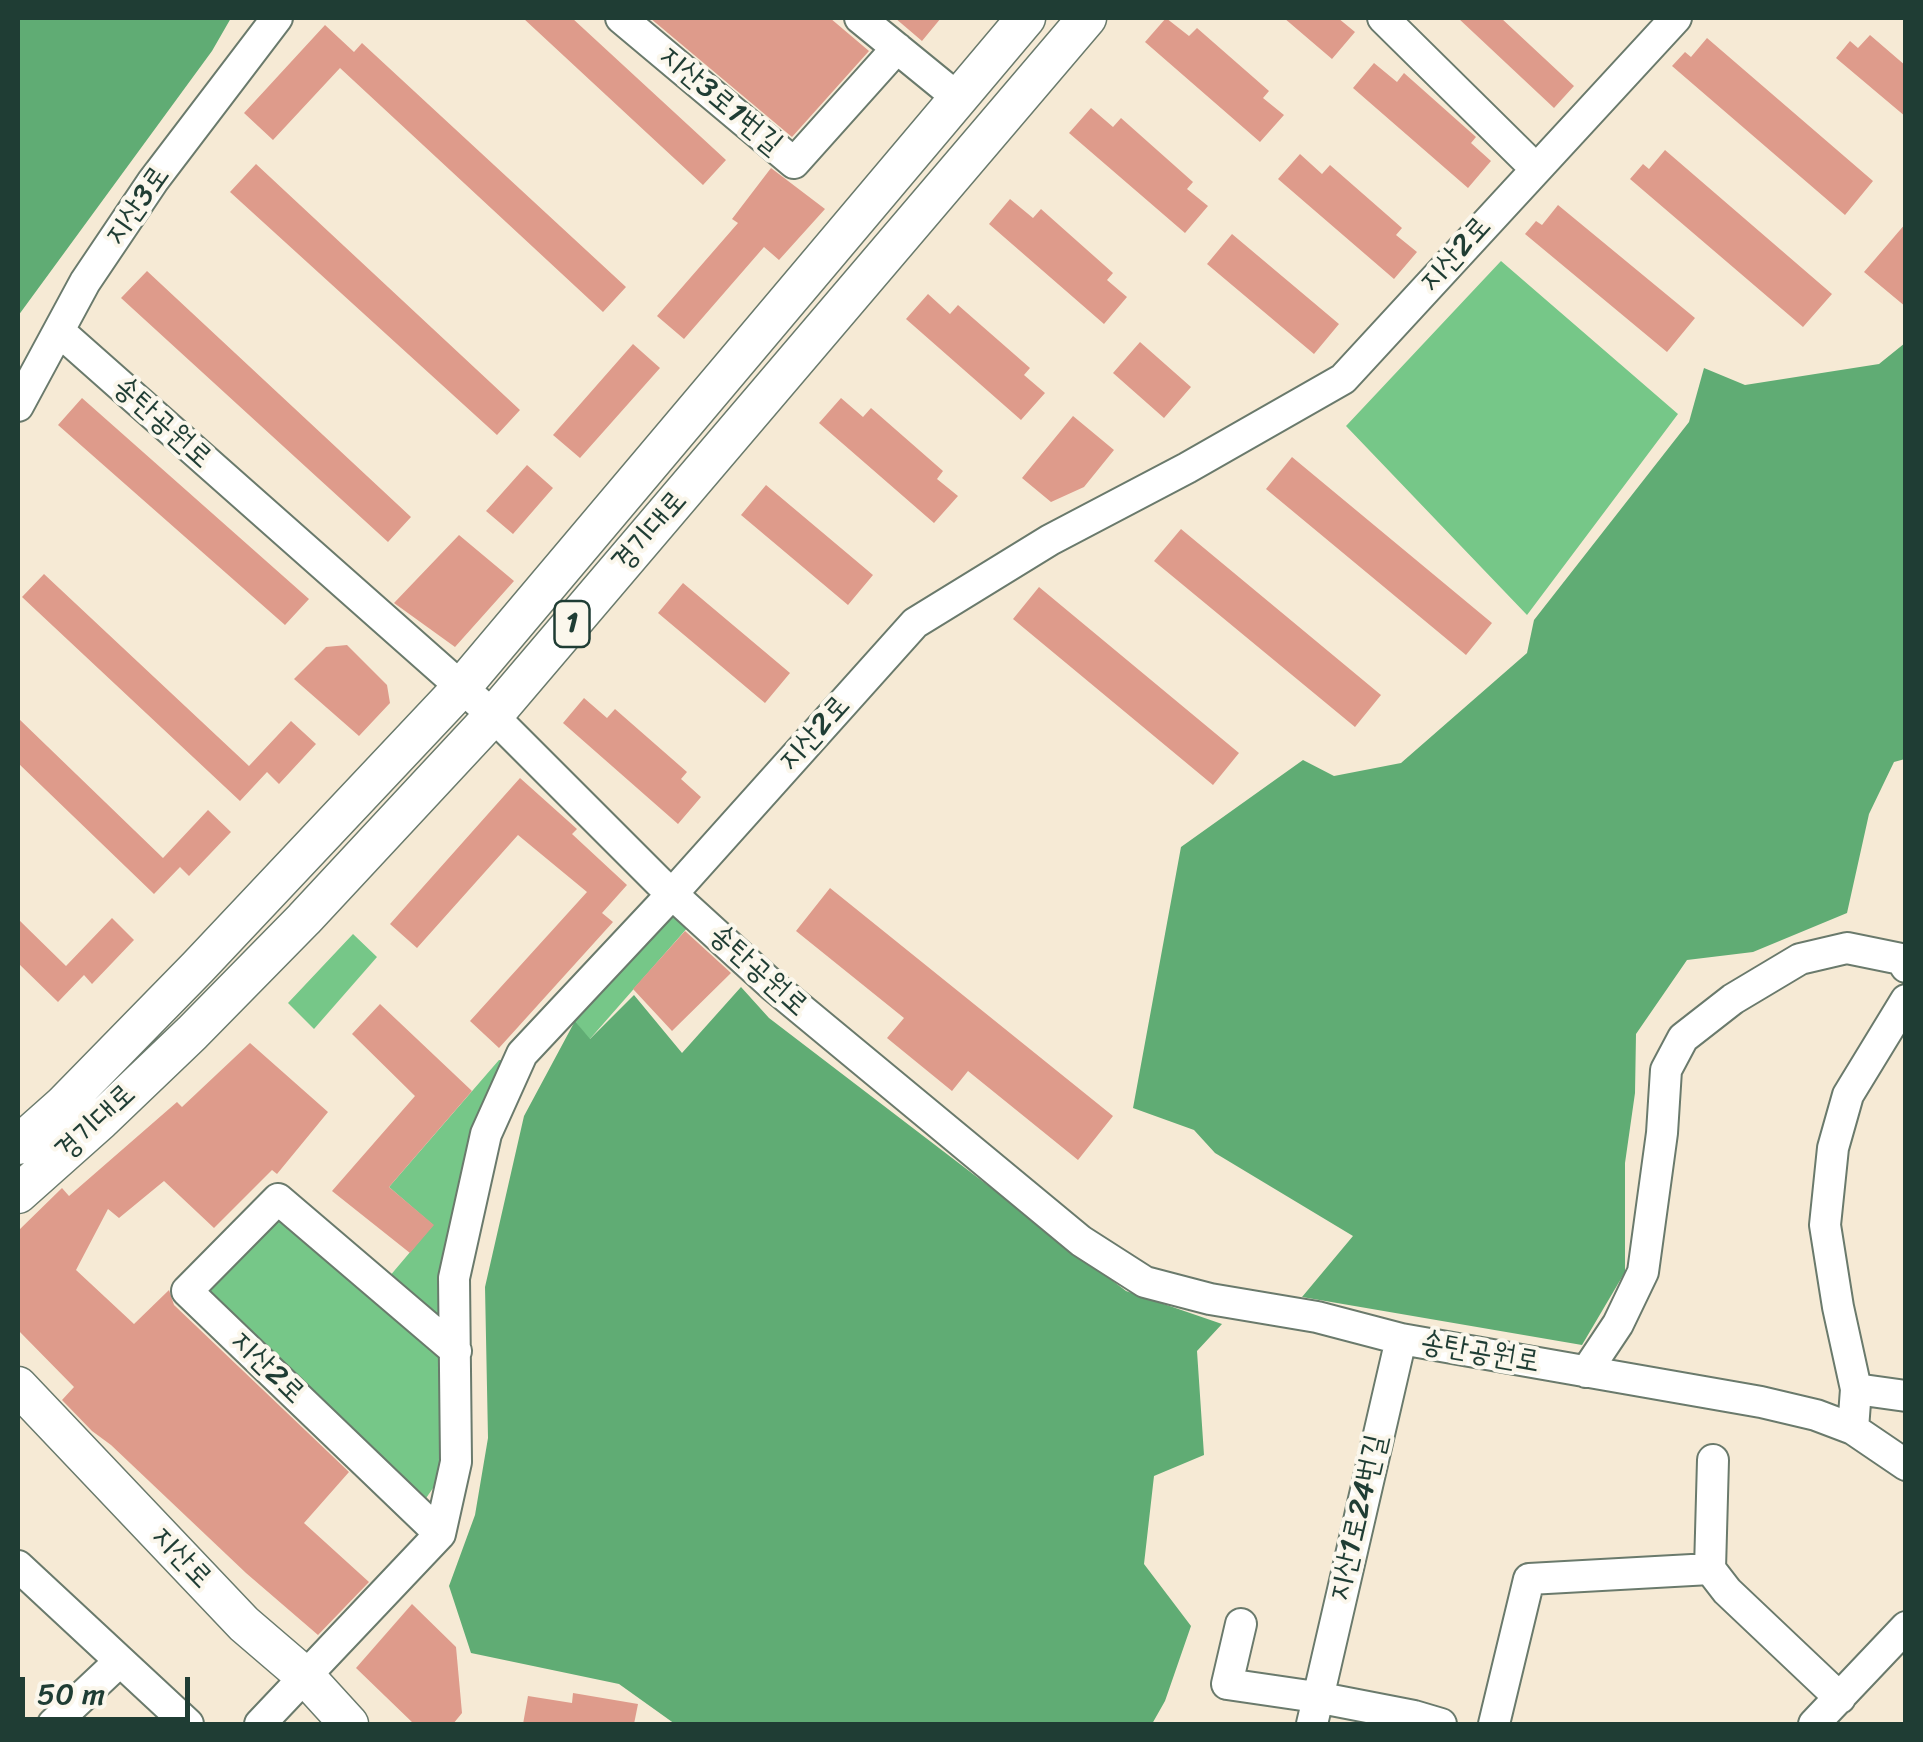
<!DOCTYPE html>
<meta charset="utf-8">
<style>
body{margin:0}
#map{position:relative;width:1923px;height:1742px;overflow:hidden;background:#f6ead5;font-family:Sriracha,sans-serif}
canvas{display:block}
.frame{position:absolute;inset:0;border:20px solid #1f3d34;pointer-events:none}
.scale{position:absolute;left:20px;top:1677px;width:170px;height:45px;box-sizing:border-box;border:5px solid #1f3d34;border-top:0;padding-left:12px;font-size:30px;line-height:35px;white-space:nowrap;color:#1f3d34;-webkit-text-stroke:8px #fbf7ec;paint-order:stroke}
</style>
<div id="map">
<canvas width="1923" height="1742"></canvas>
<div class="frame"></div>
<div class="scale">50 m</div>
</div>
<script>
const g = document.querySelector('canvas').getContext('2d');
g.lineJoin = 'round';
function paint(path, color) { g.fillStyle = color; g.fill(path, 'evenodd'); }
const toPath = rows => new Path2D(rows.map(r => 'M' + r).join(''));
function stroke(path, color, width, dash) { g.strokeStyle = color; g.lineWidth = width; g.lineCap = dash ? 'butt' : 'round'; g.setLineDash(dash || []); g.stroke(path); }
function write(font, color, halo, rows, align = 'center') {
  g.font = font + ' Sriracha,"Poor Story",sans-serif'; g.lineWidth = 8; g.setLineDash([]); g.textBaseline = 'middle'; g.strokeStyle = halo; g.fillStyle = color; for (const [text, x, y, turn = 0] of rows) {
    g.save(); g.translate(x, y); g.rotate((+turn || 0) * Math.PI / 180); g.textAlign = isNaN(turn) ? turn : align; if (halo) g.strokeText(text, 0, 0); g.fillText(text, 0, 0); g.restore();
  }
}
const green = toPath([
 [1501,261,1678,414,1527,615,1346,426],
 [672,912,689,926,589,1040,575,1021],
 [353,934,377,957,314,1029,288,1003],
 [499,1060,506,1060,454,1330,389,1277,433,1225,389,1187],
 [282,1211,451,1361,445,1471,424,1501,201,1292]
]);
const forest = toPath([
 [18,18,231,18,212,51,18,316],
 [1905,343,1905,759,1894,762,1869,814,1847,913,1753,952,1687,960,1636,1034,1635,1093,1625,1163,1625,1272,1582,1345,1302,1297,1353,1236,1215,1153,1194,1130,1133,1108,1181,847,1303,760,1334,776,1401,763,1527,653,1534,620,1689,422,1704,368,1745,385,1879,364],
 [741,987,769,1018,1126,1291,1222,1324,1197,1351,1204,1455,1154,1476,1144,1564,1191,1626,1165,1701,1152,1724,675,1724,619,1684,471,1653,449,1586,475,1515,488,1438,485,1287,524,1116,575,1021,590,1039,634,995,682,1053]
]);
const building = toPath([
 [523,18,572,18,726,160,703,185],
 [650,18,830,18,869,51,792,137],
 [895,18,941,18,922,41],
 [1166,18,1189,36,1197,28,1269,91,1263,98,1284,115,1260,142,1145,42],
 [1284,18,1338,18,1355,32,1332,59],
 [1458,18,1501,18,1574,86,1554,108],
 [325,25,354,52,362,43,626,287,603,312,340,68,273,140,244,113],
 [1870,35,1906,66,1906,117,1836,58,1850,41,1858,48],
 [1707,38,1873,181,1845,215,1672,66,1685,52,1691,57],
 [1374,63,1397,82,1404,73,1476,137,1471,143,1491,161,1468,188,1353,88],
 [1091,108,1113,127,1121,118,1193,182,1187,189,1208,206,1185,233,1069,133],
 [1665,150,1832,294,1803,327,1630,179,1643,164,1649,169],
 [1300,154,1322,174,1330,165,1402,228,1396,235,1417,252,1394,279,1278,179],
 [256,164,520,410,497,435,230,192],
 [771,168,825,209,779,260,764,247,684,339,657,316,738,223,732,219],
 [1010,199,1033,218,1041,209,1113,273,1107,280,1127,297,1104,324,989,224],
 [1558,205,1695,318,1667,352,1525,234,1536,221,1542,225],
 [1906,223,1906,307,1864,272],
 [1232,234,1339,324,1314,354,1207,264],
 [147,271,411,517,388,542,121,298],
 [928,294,950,314,958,305,1030,368,1024,375,1045,393,1021,420,906,319],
 [1140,342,1191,387,1164,418,1113,373],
 [633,344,660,368,580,458,553,435],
 [82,398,309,599,285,625,58,425],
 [841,398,863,417,871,408,943,471,937,479,958,496,934,523,819,423],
 [1073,416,1114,450,1084,487,1051,502,1022,478],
 [1292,457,1492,623,1466,655,1266,489],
 [527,465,553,488,513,534,486,511],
 [766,485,873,575,848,605,741,515],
 [1181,529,1381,695,1355,727,1154,561],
 [459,535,514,581,455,647,394,603],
 [44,574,249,766,291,721,316,744,279,784,267,772,240,801,22,597],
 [683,583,790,673,765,703,658,613],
 [1039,587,1239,753,1213,785,1013,619],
 [347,645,387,685,390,703,359,736,294,679,326,647],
 [584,698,607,718,615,709,687,772,681,779,701,797,678,824,563,723],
 [18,718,163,858,208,810,231,832,189,876,180,867,154,894,18,763],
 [520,778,577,829,572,834,627,885,602,913,613,922,499,1048,470,1021,587,892,518,835,417,948,390,924],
 [830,888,1113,1116,1078,1160,968,1071,952,1091,887,1038,904,1018,796,931],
 [112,918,134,940,92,984,84,975,58,1002,18,963,18,919,66,966],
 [685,931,731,973,672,1031,633,989],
 [380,1004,472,1091,389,1187,434,1225,410,1253,332,1191,415,1096,352,1034],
 [250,1043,328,1112,277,1174,272,1170,214,1228,164,1181,119,1218,108,1209,76,1270,134,1324,169,1290,174,1305,349,1472,304,1523,369,1582,318,1635,246,1573,111,1445,92,1431,62,1400,74,1387,18,1330,18,1231,62,1188,69,1196,177,1102,182,1107],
 [412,1604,456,1647,462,1713,453,1724,414,1724,356,1668],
 [573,1693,638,1704,634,1724,523,1724,528,1696,572,1703]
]);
const minor = toPath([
 [621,18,794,163,897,48],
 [860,18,958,98],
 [1383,18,1535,168],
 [59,331,486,709,659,882,773,986,1081,1241,1145,1282,1210,1299,1317,1317,1401,1339,1761,1402,1816,1415,1853,1429,1906,1465],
 [18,406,85,282,153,181,277,18],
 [1586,1372,1618,1324,1643,1272,1662,1133,1666,1070,1683,1038,1733,999,1800,959,1847,948,1901,959,1906,967],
 [1856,1389,1906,1396],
 [1853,1429,1856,1389,1838,1307,1825,1225,1833,1148,1848,1095,1906,1000],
 [440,1534,187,1291,278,1199,456,1351],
 [18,1566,188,1724],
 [1710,1569,1713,1460],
 [1241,1624,1227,1684,1316,1697,1414,1716,1441,1724],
 [53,1724,120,1661],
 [260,1724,440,1534,456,1462,454,1278,486,1134,522,1054,672,894,915,623,1050,540,1187,468,1343,379,1676,18],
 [1312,1724,1401,1339],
 [1494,1724,1529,1579,1710,1569,1727,1591,1840,1698],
 [1814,1724,1906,1627]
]);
const major = toPath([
 [18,1145,63,1105,198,967,461,688,1026,18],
 [18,1194,100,1121,192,1033,304,919,493,716,1087,18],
 [18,1386,244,1624,307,1678,349,1724]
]);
const shields = [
 [572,624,35]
];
const shieldNames = [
 ["1",572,624]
];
const streetNames = [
 ["지산3로1번길",720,101,40],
 ["지산3로",138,206,-55],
 ["지산2로",1456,255,-48],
 ["송탄공원로",162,423,42],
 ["경기대로",650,532,-49],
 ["지산2로",815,734,-48],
 ["송탄공원로",758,971,42],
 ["경기대로",96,1123,-43],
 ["송탄공원로",1480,1353,10],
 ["지산2로",267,1368,44],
 ["지산1로24번길",1359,1518,-77],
 ["지산로",181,1558,46]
];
paint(green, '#76c788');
paint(forest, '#60ac74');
paint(building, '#de9b8b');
stroke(minor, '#6a7a6c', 34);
stroke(major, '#6a7a6c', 41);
stroke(minor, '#fff', 30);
stroke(major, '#fff', 38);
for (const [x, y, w] of shields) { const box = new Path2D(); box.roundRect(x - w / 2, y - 23, w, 46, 8); g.fillStyle = '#fbf7ec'; g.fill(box); stroke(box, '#1f3d34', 2.5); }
write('bold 28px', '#1f3d34', null, shieldNames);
write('30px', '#1f3d34', '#fbf7ec', streetNames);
</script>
